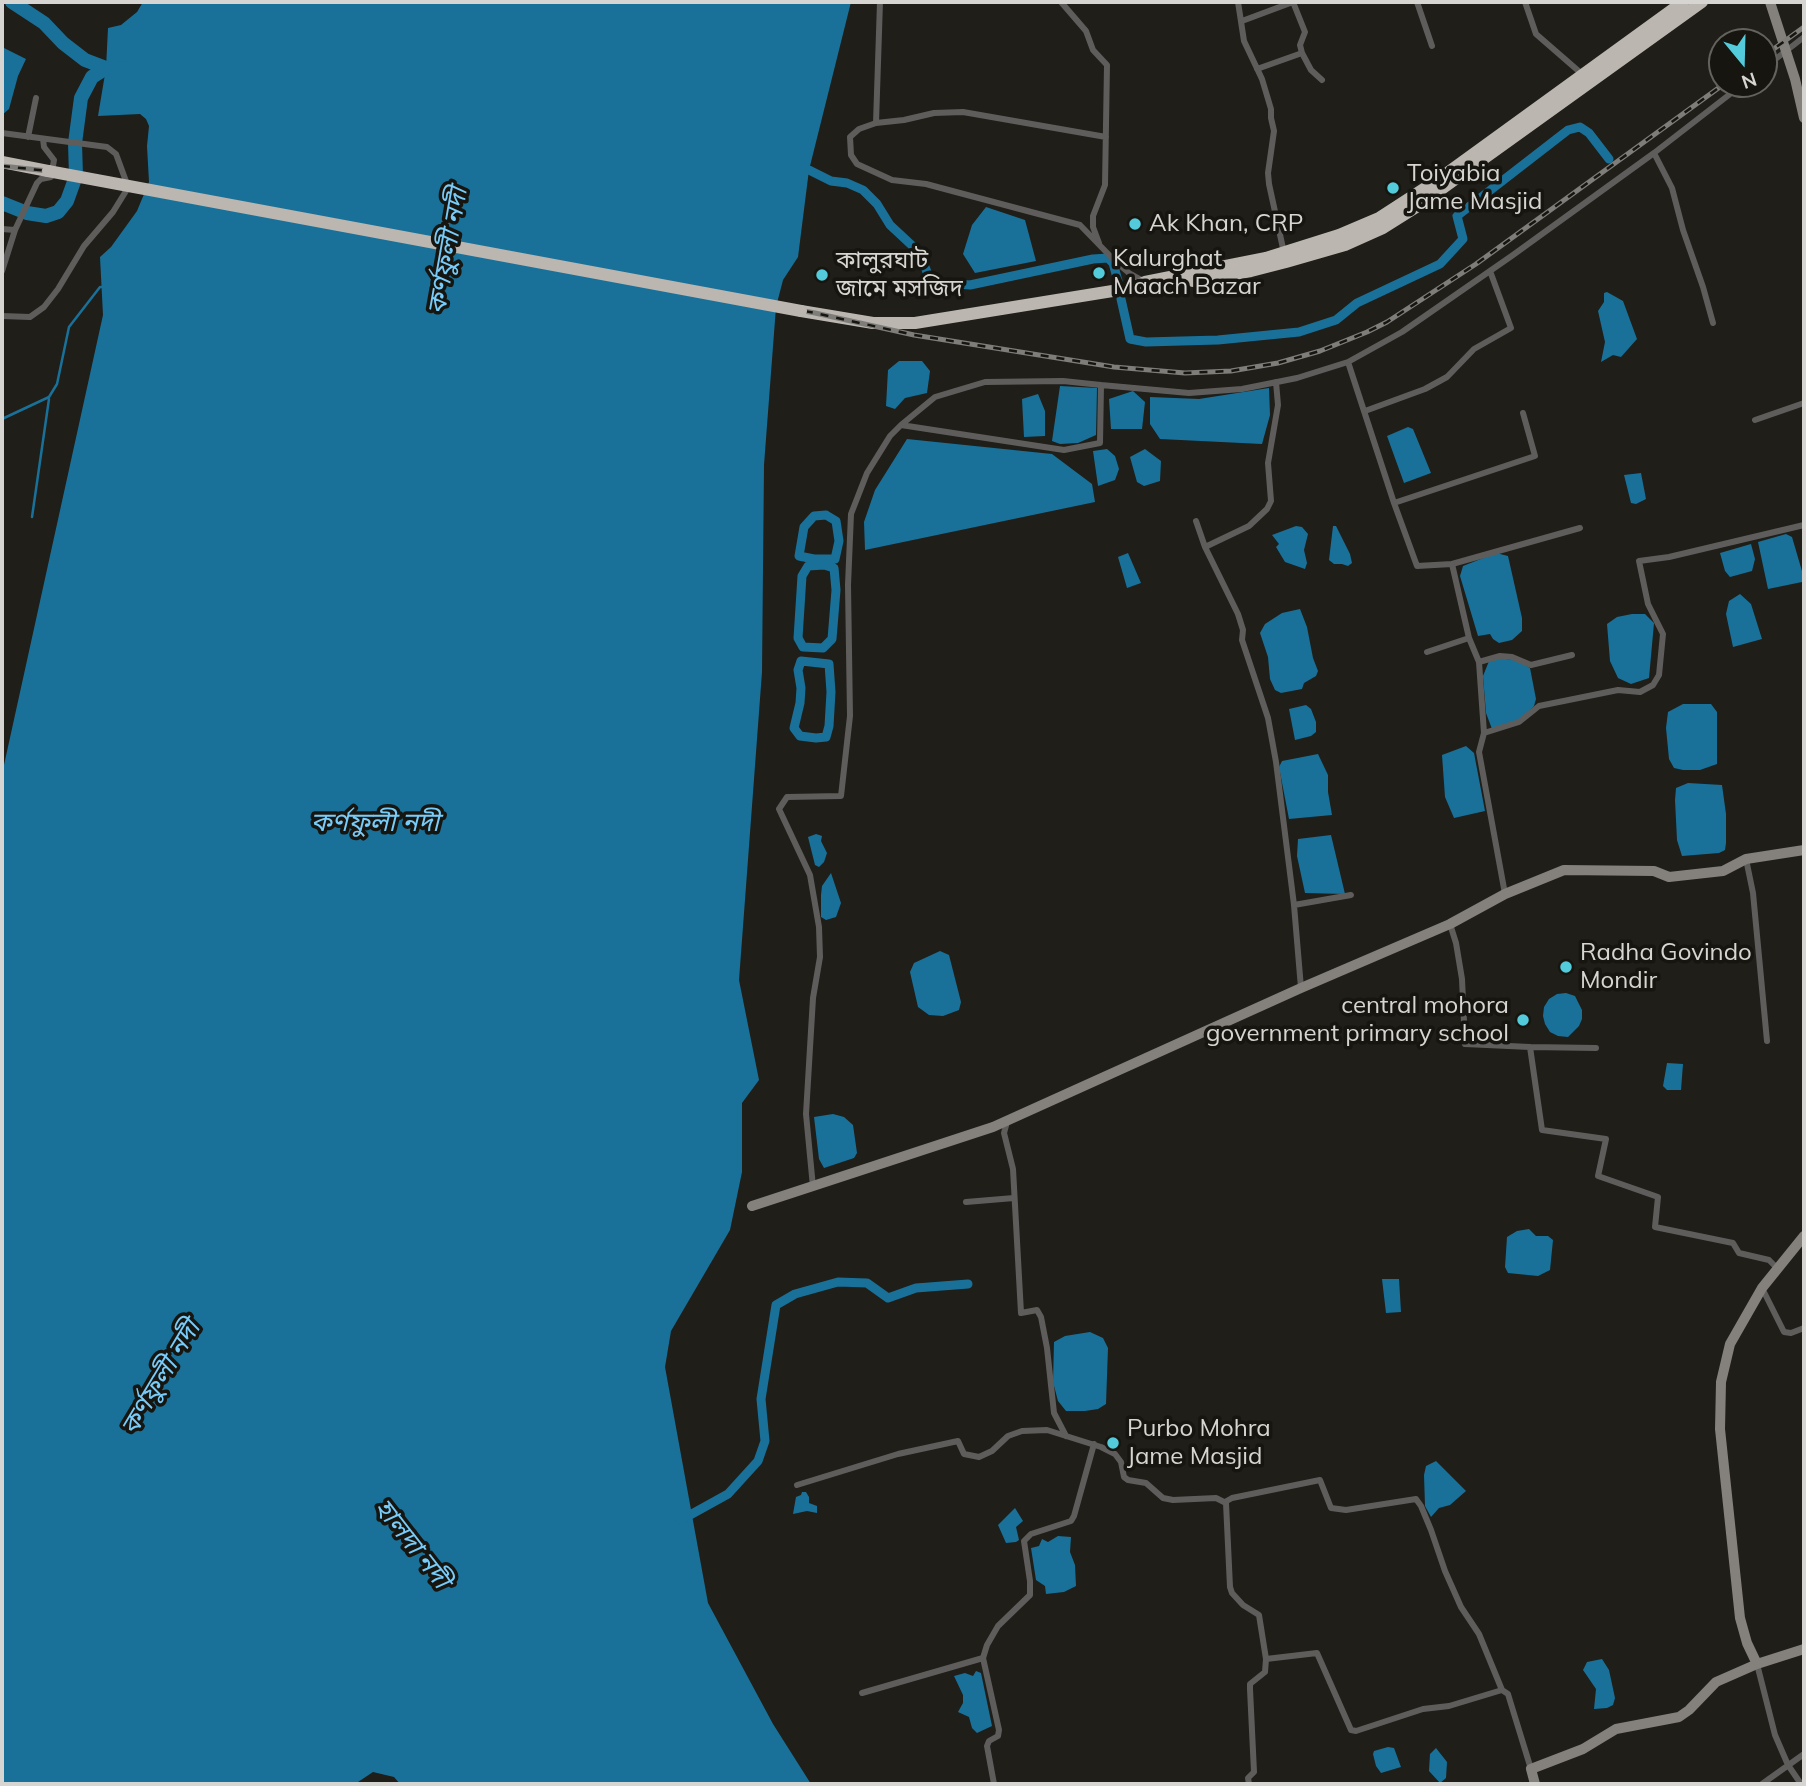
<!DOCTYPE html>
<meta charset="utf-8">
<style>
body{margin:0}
#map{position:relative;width:1806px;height:1786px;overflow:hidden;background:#1f1e19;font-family:Mulish,sans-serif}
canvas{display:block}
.frame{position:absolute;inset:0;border:4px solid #d6d5d1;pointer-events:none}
.north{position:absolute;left:1708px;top:28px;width:70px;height:70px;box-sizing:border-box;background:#161510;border:2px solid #63625d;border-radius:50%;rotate:161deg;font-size:19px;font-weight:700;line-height:28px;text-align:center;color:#d6d5d1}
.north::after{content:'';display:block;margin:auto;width:24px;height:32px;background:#53cbda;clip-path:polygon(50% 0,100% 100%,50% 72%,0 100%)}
</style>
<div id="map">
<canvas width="1806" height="1786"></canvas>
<div class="frame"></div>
<div class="north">N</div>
</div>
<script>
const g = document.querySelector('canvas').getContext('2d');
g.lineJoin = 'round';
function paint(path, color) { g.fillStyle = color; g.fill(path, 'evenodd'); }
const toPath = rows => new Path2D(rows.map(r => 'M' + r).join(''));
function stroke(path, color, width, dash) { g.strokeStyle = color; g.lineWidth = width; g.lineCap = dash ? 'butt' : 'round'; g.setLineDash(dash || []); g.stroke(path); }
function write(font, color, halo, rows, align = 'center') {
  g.font = font + ' Mulish,"Noto Sans Bengali",sans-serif'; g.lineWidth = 7; g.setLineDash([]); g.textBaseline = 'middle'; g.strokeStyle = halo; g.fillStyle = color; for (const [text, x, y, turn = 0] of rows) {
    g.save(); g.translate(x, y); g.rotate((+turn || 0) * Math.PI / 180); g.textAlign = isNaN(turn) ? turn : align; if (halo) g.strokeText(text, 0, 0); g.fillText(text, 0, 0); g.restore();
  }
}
const water = toPath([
 [143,2,851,2,809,170,798,257,783,280,776,307,764,465,762,672,739,980,759,1080,742,1103,742,1172,730,1230,671,1331,665,1367,708,1603,773,1724,811,1784,400,1784,394,1777,373,1772,355,1784,2,1784,2,774,103,315,100,257,111,247,137,211,149,182,147,146,149,126,146,119,140,114,98,116,106,68,108,28,121,25,137,12],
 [2,47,26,59,18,76,9,109,2,115],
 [986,207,1025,220,1036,261,975,273,963,254,972,225],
 [1607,292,1623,301,1637,339,1621,357,1613,355,1601,362,1605,342,1598,311,1604,302,1604,293],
 [899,361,922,361,930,371,927,393,905,398,895,409,886,406,888,370],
 [1060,386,1097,388,1096,435,1078,443,1060,444,1052,441],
 [1269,388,1270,415,1262,444,1160,439,1150,424,1150,397,1199,399],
 [1133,391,1145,402,1142,429,1111,429,1109,399],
 [1038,394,1045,411,1045,436,1024,437,1022,399],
 [1408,427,1413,429,1431,473,1404,483,1387,436],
 [907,439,1052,454,1092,484,1095,502,865,550,864,522,875,490],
 [1107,449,1115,456,1119,469,1115,480,1098,486,1093,451],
 [1145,449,1161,461,1160,481,1144,486,1137,482,1130,457],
 [1641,473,1646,499,1636,504,1631,503,1624,475],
 [1296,526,1302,527,1308,534,1304,550,1307,563,1305,569,1285,562,1276,547,1279,544,1272,535],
 [1333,526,1336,526,1350,554,1352,563,1348,566,1342,564,1334,564,1329,560],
 [1786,534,1792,537,1804,578,1802,582,1768,589,1758,542],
 [1751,544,1755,559,1752,571,1730,577,1725,571,1720,553],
 [1128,553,1141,583,1127,588,1118,557],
 [1496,553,1508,556,1522,618,1522,631,1512,640,1499,643,1493,639,1490,634,1478,636,1460,576,1463,566],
 [1740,594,1751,604,1762,639,1733,647,1726,614,1729,601],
 [1300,609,1307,627,1313,658,1318,671,1316,676,1304,683,1302,689,1281,693,1275,690,1270,679,1268,657,1260,633,1265,624,1282,613],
 [1632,614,1645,614,1654,623,1649,678,1631,684,1618,678,1610,661,1607,624,1617,617],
 [1499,658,1519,661,1530,668,1536,699,1534,706,1521,719,1492,729,1486,713,1483,676,1489,661],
 [1683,704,1711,704,1717,712,1717,764,1700,770,1683,770,1674,768,1669,759,1666,728,1668,712],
 [1306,705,1311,709,1316,722,1316,732,1311,736,1295,740,1289,709],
 [1466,746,1474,753,1485,811,1454,818,1445,797,1442,755],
 [1318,754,1328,775,1328,792,1332,815,1289,819,1279,767,1282,761],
 [1688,783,1722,785,1726,814,1726,843,1725,850,1719,853,1682,856,1677,840,1675,800,1676,788],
 [816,834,822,836,821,841,827,853,824,862,819,867,815,865,808,837],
 [1331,835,1345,894,1305,893,1297,856,1298,839],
 [831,873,841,903,836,917,826,920,821,917,821,895,822,886],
 [940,951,949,955,961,1002,959,1010,943,1016,929,1015,918,1007,910,972,914,963],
 [1566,993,1575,996,1582,1010,1582,1019,1579,1026,1568,1037,1558,1036,1550,1032,1545,1024,1543,1016,1544,1007,1549,999,1557,994],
 [1667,1063,1683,1064,1681,1090,1667,1090,1663,1086],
 [833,1114,844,1117,853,1125,857,1153,854,1158,824,1168,819,1159,814,1117],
 [1529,1229,1536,1236,1548,1236,1553,1240,1550,1270,1538,1276,1508,1273,1505,1267,1507,1237,1517,1231],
 [1382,1279,1399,1279,1401,1312,1386,1313],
 [1090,1332,1103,1338,1108,1348,1106,1404,1098,1409,1085,1411,1066,1411,1058,1401,1053,1382,1054,1342,1065,1336],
 [1436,1461,1466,1491,1450,1505,1439,1508,1431,1517,1425,1506,1424,1475,1426,1466],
 [802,1492,806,1492,809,1497,809,1503,817,1506,817,1513,807,1511,793,1514,796,1497,801,1495],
 [1015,1508,1023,1521,1016,1527,1019,1540,1016,1542,1006,1543,998,1525],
 [1058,1536,1071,1537,1070,1552,1075,1565,1076,1586,1064,1592,1046,1594,1045,1586,1036,1580,1031,1548,1039,1546,1042,1539,1048,1542],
 [1602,1659,1609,1670,1615,1698,1613,1705,1607,1708,1594,1709,1596,1689,1583,1670,1587,1662],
 [976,1671,981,1673,992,1726,977,1733,972,1728,969,1717,958,1712,963,1703,963,1695,954,1676,965,1673,973,1676],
 [1388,1747,1394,1748,1401,1767,1381,1773,1376,1766,1373,1754,1374,1751],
 [1436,1748,1447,1762,1446,1778,1440,1783,1429,1771,1430,1754]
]);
const stream = toPath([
 [2,419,49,397,57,384,69,327,100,287,103,287],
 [32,517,49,399]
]);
const canal = toPath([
 [809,170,831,181,847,183,863,190,877,204,890,225,919,252,931,282,970,285,1093,259,1108,258,1113,263,1118,281],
 [1121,299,1130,339,1146,342,1218,340,1299,332,1336,320,1357,303,1440,264,1463,239,1457,216,1568,130,1580,127,1589,133,1609,159],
 [826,515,836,521,839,541,835,559,814,559,799,556,804,527,814,516,826,515],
 [824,565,834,568,836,590,832,639,823,648,803,647,798,638,802,576,808,566,824,565],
 [801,661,829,664,831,692,829,726,826,737,816,738,800,736,794,728,800,703,801,688,798,670,801,661],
 [681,1520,728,1494,758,1461,765,1441,761,1399,776,1305,795,1294,838,1282,867,1283,888,1298,916,1288,968,1284]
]);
const river = toPath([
 [12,2,44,23,63,43,85,60,106,68,125,69],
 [2,203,27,213,46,216,58,212,67,201,76,176,75,143,81,98,92,77,106,68]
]);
const street = toPath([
 [880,2,876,123,904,120,934,113,963,112,1106,137],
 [1061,2,1086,31,1093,50,1107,65,1105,185,1093,216,1093,227,1099,243],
 [1238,2,1244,41,1262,79,1271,109,1271,118,1274,131,1268,173,1269,184,1284,253],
 [1417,2,1432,46],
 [1525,2,1536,34,1582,74],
 [1242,21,1293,2,1305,32,1300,45,1302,53,1257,69],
 [1302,53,1311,70,1322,80],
 [1764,68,1804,37],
 [876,123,859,129,850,137,851,155,857,164,892,180,926,184,1080,225,1114,260,1129,273,1145,282,1146,289],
 [2,133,107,147,116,154,127,184,126,191,113,212,84,246,58,289,44,307,30,317,2,316],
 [28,137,36,98],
 [1654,153,1672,188,1683,230,1703,287,1713,323],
 [2,229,15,230,37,183,41,179,51,177,54,160,44,147,43,139],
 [2,271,15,230],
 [1348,362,1402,332,1513,255,1654,153,1743,84],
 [1276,382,1278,405,1268,463,1271,501,1267,509,1249,526,1205,547,1238,614,1243,630,1242,640,1268,718,1276,762,1294,905,1301,988],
 [1365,411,1425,389,1447,377,1474,349,1511,328,1490,271],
 [1755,420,1804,403],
 [901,425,935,397,985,382,1063,381,1101,385],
 [1394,503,1535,456,1523,413],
 [1196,521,1205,547],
 [1452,564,1580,528],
 [1427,652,1469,638],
 [1479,662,1500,656,1512,657,1531,665,1572,655],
 [1484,733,1519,722,1539,706,1618,690,1640,692,1653,685,1659,675,1663,634,1648,604,1639,561,1669,557,1804,525],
 [1746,859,1753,893,1767,1041],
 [1294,905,1351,895],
 [1450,924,1456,943,1462,979,1465,1044,1530,1047],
 [1596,1048,1530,1047,1542,1130,1606,1139,1598,1176,1658,1197,1655,1227,1733,1243,1739,1253,1769,1260,1778,1269],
 [1007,1122,1004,1133,1013,1169,1021,1313,1037,1310,1041,1317,1047,1348,1054,1413,1066,1436],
 [813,1187,806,1114,813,998,820,957,819,927,810,875,779,809,787,797,841,796,850,716,848,585,851,514,867,473,890,436,901,425,1064,450,1100,443,1101,385,1189,393,1242,389,1297,378,1348,362,1394,503,1417,566,1452,564,1469,638,1479,662,1484,733,1479,752,1505,894],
 [966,1202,1014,1198],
 [1762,1288,1784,1332,1791,1333,1804,1328],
 [797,1485,898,1454,958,1441,964,1454,979,1457,992,1451,1008,1436,1022,1431,1047,1430,1101,1447,1115,1454,1121,1462,1124,1477,1128,1480,1146,1483,1163,1498,1173,1500,1216,1498,1226,1503,1230,1587,1232,1593,1243,1605,1259,1615,1266,1659,1317,1653,1351,1730,1356,1731,1423,1709,1449,1706,1502,1690,1508,1694,1511,1704,1531,1769],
 [1225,1502,1232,1498,1320,1480,1331,1508,1346,1510,1416,1499,1421,1506,1431,1530,1445,1571,1461,1607,1479,1634,1502,1690],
 [1757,1664,1775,1735,1788,1765,1801,1784],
 [862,1693,983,1658],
 [994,1784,987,1746,989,1741,998,1736,999,1730,983,1658,987,1645,998,1626,1030,1595,1030,1581,1024,1541,1031,1534,1071,1521,1074,1516,1094,1444],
 [1249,1784,1248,1778,1254,1772,1250,1689,1250,1684,1265,1672,1266,1659],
 [1762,1784,1804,1754]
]);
const secondary = toPath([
 [1770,2,1795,79,1804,118],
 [752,1206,993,1127,1301,988,1450,924,1505,894,1564,870,1654,871,1669,877,1723,871,1746,859,1804,850],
 [1757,1664,1747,1643,1740,1618,1720,1429,1721,1382,1730,1344,1762,1288,1804,1236],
 [1535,1784,1531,1769,1583,1749,1616,1729,1679,1717,1689,1710,1716,1682,1757,1664,1804,1649]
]);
const highway = toPath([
 [2,162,48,171],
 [1193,281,1251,271,1286,262,1345,245,1383,228,1418,206,1702,2],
 [801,311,873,323,915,323,1131,288,1145,282,1266,258,1339,235,1379,218,1436,181,1683,2]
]);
const rail = toPath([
 [1764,56,1804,27],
 [2,166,48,171,815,313,914,335,1114,367,1185,373,1231,371,1278,363,1320,351,1367,332,1387,322,1476,264,1724,84]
]);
const highwayBridge = toPath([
 [48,171,801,311]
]);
const markers = [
 [1393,188,7,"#53cbda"],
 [1135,224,7,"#53cbda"],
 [1099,273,7,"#53cbda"],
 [822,275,7,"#53cbda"],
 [1566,967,7,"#53cbda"],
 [1523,1020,7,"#53cbda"],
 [1113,1443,7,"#53cbda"]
];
const poiNames = [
 ["Toiyabia",1407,174],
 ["Jame Masjid",1407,202],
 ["Ak Khan, CRP",1149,224],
 ["Kalurghat",1113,259],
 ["Maach Bazar",1113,287],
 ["কালুরঘাট",836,261],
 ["জামে মসজিদ",836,289],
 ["Radha Govindo",1580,953],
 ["Mondir",1580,981],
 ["central mohora",1509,1006,"right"],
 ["government primary school",1509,1034,"right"],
 ["Purbo Mohra",1127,1429],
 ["Jame Masjid",1127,1457]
];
const waterNames = [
 ["কর্ণফুলী নদী",448,251,-80],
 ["কর্ণফুলী নদী",375,823],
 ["কর্ণফুলী নদী",161,1378,-59],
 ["হালদা নদী",412,1544,52]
];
paint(water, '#197199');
stroke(stream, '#197199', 2.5);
stroke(canal, '#197199', 9);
stroke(river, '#197199', 14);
stroke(street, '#5f5d5b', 6);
stroke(secondary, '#84817d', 10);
stroke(highway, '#bbb6b0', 12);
stroke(rail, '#7e7d79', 5);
stroke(rail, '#161510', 2.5, [8]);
stroke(highwayBridge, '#bbb6b0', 12);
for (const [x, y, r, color] of markers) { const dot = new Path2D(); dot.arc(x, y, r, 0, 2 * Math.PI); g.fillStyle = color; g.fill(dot); stroke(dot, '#161510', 2.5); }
write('24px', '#d6d5d1', '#161510', poiNames, 'left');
write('italic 26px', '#78ccf9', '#161510', waterNames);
</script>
